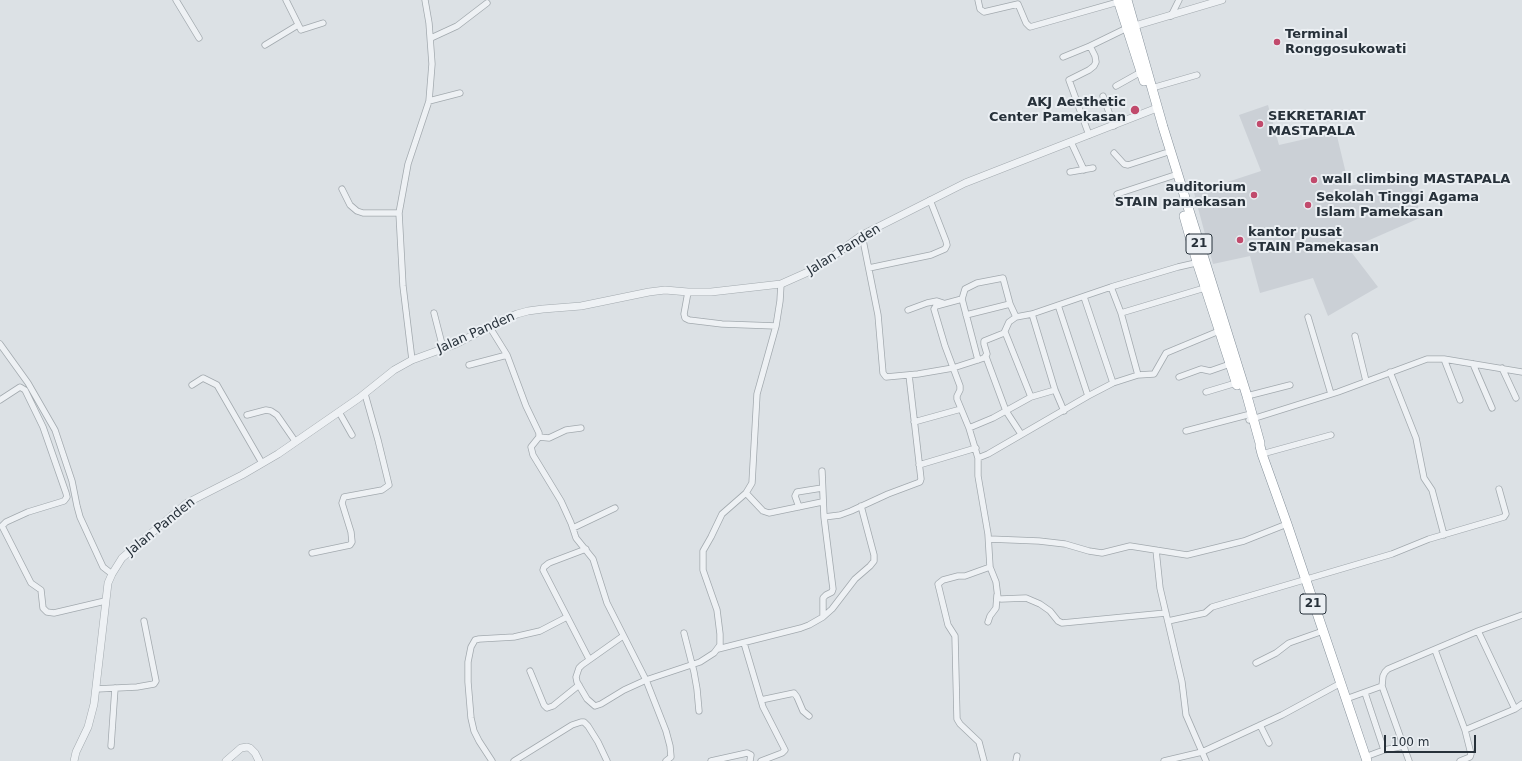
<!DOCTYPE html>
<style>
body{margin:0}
#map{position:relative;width:1522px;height:761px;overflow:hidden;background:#dce1e5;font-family:"DejaVu Sans",sans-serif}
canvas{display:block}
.scale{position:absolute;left:1384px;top:735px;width:92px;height:18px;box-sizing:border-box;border:2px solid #27313a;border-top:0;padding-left:5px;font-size:12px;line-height:14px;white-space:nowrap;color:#27313a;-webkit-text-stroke:3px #ebeff3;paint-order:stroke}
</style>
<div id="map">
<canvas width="1522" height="761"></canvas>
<div class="scale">100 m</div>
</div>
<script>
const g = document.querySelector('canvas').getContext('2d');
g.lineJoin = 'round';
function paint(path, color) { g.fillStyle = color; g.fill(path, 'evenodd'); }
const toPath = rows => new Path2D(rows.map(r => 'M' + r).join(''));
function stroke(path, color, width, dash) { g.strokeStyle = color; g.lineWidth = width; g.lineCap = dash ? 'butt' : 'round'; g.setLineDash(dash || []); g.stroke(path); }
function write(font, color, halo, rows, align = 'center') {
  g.font = font + ' "DejaVu Sans",sans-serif'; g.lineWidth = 4; g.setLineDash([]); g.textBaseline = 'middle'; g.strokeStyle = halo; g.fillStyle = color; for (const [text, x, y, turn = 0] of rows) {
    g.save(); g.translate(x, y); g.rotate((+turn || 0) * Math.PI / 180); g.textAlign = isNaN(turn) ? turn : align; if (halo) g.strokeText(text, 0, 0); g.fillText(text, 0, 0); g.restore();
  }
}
const built = toPath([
 [1268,105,1279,145,1336,132,1349,186,1385,179,1408,178,1422,217,1349,249,1378,287,1328,316,1313,278,1260,293,1250,256,1213,264,1194,193,1261,171,1239,115]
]);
const minor = toPath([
 [176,0,199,38],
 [286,0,301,30,323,23],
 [978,0,980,9,984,12,1018,4,1026,23,1030,27,1118,2],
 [1171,16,1179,0],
 [431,38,457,26,487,3],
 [265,45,298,25],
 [1063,57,1090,46],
 [1116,86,1141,72],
 [1152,88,1197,75],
 [1103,96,1114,126],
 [429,101,460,93],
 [1089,135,1069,80,1089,70,1094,66,1096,62,1095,56,1090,46,1127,28],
 [1071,142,1084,170],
 [1114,153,1124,164,1128,165,1165,153],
 [1070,172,1093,168],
 [342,189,350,205,357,211,363,213,399,213],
 [1117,194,1178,174],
 [862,235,878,315,883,373,886,377,918,374,953,368,984,358,987,354,984,344,984,341,1004,333,1009,322,1016,317,1032,314,1111,287,1178,267,1200,262],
 [869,268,931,255,945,249,947,245,946,241,930,200],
 [1111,287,1121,313,1138,375],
 [688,292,684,314,685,318,689,320,722,324,776,326],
 [1084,297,1113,383],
 [962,299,936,306,934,309,945,346,960,386,960,390,957,396,957,399,969,428,978,458,978,476,988,534,990,567,996,582,998,598,1001,599,1026,598,1040,604,1050,611,1058,621,1062,623,1166,613],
 [1058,305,1088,396],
 [908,310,927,303,937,301,943,303],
 [434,313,443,348],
 [1121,313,1208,287],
 [1032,314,1055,390,1064,411],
 [966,315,1010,304],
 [1308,317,1331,394],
 [489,326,507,355,526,406,539,433,539,437,531,447,533,455,561,501,571,523,576,538,593,559,607,603,646,680,666,731,670,746,671,757,666,761],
 [1005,332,1031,397],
 [1355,336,1366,381],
 [0,344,28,383,55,430,72,481,77,506,80,517,103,567,112,574],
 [986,357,1006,411,1021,434],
 [1444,359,1460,400],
 [412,360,403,286,399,213,408,164,429,101,432,64,429,23,425,0],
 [978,360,962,299,965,289,977,283,1003,278,1010,304,1016,317],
 [1473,364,1492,408],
 [469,365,507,355],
 [1502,368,1516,398],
 [1390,372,1416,438,1424,478,1432,490,1444,535],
 [1179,377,1201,369,1210,371,1230,364],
 [192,385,203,378,217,385,262,463],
 [1206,392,1236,383],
 [1247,396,1290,385],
 [0,400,20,387,25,390,43,427,66,493,67,497,64,501,28,512,6,522,2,526,31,583,41,590,43,608,47,612,54,613,105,601],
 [339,412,352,435],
 [247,415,266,410,271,411,277,415,295,441],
 [1249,420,1338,392,1427,359,1444,359,1522,372],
 [914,422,961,409],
 [969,428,993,418,1031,397,1055,390],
 [1186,431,1247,415],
 [539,437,549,438,566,430,581,428],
 [1262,454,1331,435],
 [978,458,988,454,1088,396,1113,383,1138,375,1154,374,1166,353,1219,331],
 [919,465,976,448],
 [746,493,763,511,769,513,822,502],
 [799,507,795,496,797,492,822,488],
 [824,517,840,515,851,511,888,494,920,482,921,479,909,375],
 [573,528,615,508],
 [989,539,1039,541,1065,544,1089,551,1102,553,1130,546,1187,555,1244,541,1287,524],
 [586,549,549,563,544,567,543,570,589,659],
 [1156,550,1160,588,1182,682,1186,715,1206,761],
 [312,553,350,545,352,542,351,532,342,503,344,497,382,490,389,485,378,440,365,394],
 [823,617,832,609,855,579,870,566,874,561,874,555,861,506],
 [1168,621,1205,613,1212,607,1392,554,1429,539,1504,517,1506,514,1499,489],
 [988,622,990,616,996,608,997,595],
 [1478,631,1515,709],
 [684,633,694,672,697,689,699,711],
 [623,636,582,665,579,668,576,677,577,682,587,699,595,706,601,704,624,690,646,680,700,662,714,653,720,645,720,634,717,610,703,570,703,551,711,537,722,514,746,493,752,483,757,394,776,326,780,301,781,284],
 [744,643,763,707,785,750,782,753,761,761],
 [718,649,801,628,809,625,823,617,823,598,826,595,832,592,833,589,824,517,822,471],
 [1435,650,1465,730,1471,754,1470,757,1460,761],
 [1256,663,1276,653,1289,643,1323,631],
 [530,671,544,705,547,708,553,706,579,685],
 [96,689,137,687,154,684,156,681,144,621],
 [1365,693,1384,750],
 [1346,699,1382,686],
 [761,700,794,693,797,697,803,711,809,716],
 [1260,725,1269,743],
 [1465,730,1515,709,1522,704],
 [111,746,115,688],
 [1365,757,1384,750,1404,746],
 [492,761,479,741,474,731,471,718,468,682,468,662,471,647,475,640,479,639,514,637,540,631,567,617],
 [514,761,572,725,581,722,584,722,588,726,598,742,607,761],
 [711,761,747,753,751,755,750,761],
 [984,761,979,742,960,724,957,719,955,636,948,625,938,584,943,580,958,576,965,576,990,567],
 [1016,761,1017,756],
 [1164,761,1202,752,1282,715,1341,683],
 [1409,761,1382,686,1383,676,1385,672,1388,669,1478,631,1522,615]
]);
const tertiary = toPath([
 [1131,27,1222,0],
 [74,761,76,752,88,727,94,704,108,583,112,574,122,558,187,503,242,475,278,454,359,398,394,370,412,360,456,344,498,322,517,314,528,311,543,309,581,306,649,292,665,290,688,292,711,292,781,284,817,268,862,235,965,183,1157,108],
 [226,761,241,748,247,747,250,748,255,753,259,761]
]);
const trunk = toPath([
 [1118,0,1144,81],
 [1127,0,1163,127,1247,396,1260,443,1260,446,1262,454,1287,524,1367,761],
 [1184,216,1197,262,1237,385]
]);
const markers = [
 [1277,42,4,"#c14a6c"],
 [1135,110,5,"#c14a6c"],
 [1260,124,4,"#c14a6c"],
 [1314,180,4,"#c14a6c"],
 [1254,195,4,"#c14a6c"],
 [1308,205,4,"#c14a6c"],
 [1240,240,4,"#c14a6c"]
];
const shields = [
 [1199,244,26],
 [1313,604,26]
];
const shieldNames = [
 ["21",1199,244],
 ["21",1313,604]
];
const poiNames = [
 ["Terminal",1285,35],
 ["Ronggosukowati",1285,50],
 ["AKJ Aesthetic",1126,103,"right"],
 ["Center Pamekasan",1126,118,"right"],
 ["SEKRETARIAT",1268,117],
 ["MASTAPALA",1268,132],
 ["wall climbing MASTAPALA",1322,180],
 ["auditorium",1246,188,"right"],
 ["STAIN pamekasan",1246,203,"right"],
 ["Sekolah Tinggi Agama",1316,198],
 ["Islam Pamekasan",1316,213],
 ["kantor pusat",1248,233],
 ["STAIN Pamekasan",1248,248]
];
const streetNames = [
 ["Jalan Panden",844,250,-32],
 ["Jalan Panden",476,333,-24],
 ["Jalan Panden",161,527,-39]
];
paint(built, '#cbd0d6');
stroke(minor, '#a2a9ae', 7);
stroke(tertiary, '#a2a9ae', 8);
stroke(trunk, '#85909a', 10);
stroke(minor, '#eef1f4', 5.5);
stroke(tertiary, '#eef1f4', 7);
stroke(trunk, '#fff', 9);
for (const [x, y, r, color] of markers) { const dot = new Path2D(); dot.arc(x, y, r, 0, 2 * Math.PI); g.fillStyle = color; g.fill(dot); stroke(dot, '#ebeff3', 1.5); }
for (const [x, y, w] of shields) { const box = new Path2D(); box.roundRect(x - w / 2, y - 10, w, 20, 3); g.fillStyle = '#ebeff3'; g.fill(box); stroke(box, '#27313a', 1); }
write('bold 12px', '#27313a', null, shieldNames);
write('bold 13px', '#27313a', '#ebeff3', poiNames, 'left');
write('13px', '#27313a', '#ebeff3', streetNames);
</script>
